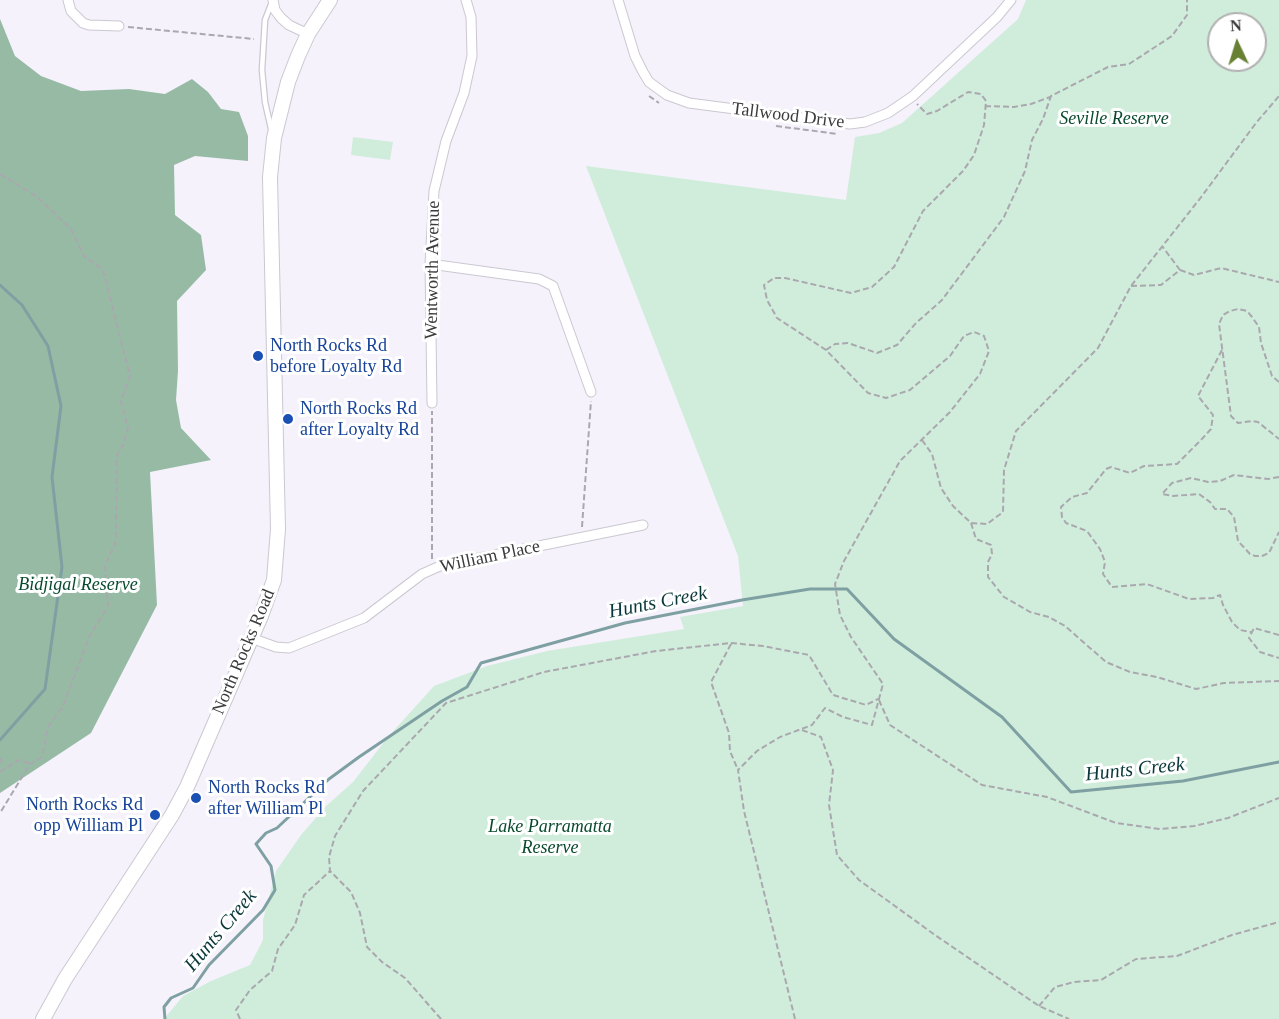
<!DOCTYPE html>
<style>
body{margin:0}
#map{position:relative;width:1279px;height:1019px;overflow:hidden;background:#f5f2fc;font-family:Georgia,serif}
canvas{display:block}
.north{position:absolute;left:1207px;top:12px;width:60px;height:60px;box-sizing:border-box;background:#fff;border:2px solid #b1b0b1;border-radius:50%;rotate:356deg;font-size:16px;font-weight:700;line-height:24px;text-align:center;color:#3b3a3d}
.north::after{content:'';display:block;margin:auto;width:21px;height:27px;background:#678032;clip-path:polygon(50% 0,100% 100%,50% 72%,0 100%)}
</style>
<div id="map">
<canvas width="1279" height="1019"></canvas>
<div class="north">N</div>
</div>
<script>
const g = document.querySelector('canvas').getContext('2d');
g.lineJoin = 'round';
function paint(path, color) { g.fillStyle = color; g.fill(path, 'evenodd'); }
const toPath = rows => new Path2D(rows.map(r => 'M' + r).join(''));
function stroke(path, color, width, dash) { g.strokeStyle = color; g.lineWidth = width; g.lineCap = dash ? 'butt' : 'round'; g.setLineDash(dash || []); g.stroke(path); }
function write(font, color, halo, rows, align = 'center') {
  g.font = font + ' Georgia,serif'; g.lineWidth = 6; g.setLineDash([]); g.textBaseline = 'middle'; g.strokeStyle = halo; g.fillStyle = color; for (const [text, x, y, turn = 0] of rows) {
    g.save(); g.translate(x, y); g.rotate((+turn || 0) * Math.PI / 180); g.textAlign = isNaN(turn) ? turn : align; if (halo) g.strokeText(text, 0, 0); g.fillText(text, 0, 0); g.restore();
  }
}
const green = toPath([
 [1026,0,1279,0,1279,1019,164,1019,183,996,211,981,250,965,263,940,263,920,276,871,301,835,326,806,353,782,388,737,434,686,487,666,547,651,684,629,680,617,743,606,738,556,586,166,846,200,855,137,879,133,902,123,1018,19],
 [1219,24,1255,24,1255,60,1219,60],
 [353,137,393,142,390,160,351,155]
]);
const forest = toPath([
 [0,19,15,56,41,76,81,91,129,89,165,94,192,79,208,92,221,109,239,112,248,136,248,161,195,156,174,165,175,215,201,235,206,270,177,301,178,371,176,400,181,428,211,460,150,472,157,605,91,733,0,793]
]);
const stream = toPath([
 [0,285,22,305,48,346,61,406,52,477,62,567,45,689,0,740],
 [165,1019,164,1007,171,998,193,988,209,965,263,910,275,890,271,866,256,844,266,833,277,828,329,779,359,757,442,701,467,687,481,663,625,623,742,600,810,589,847,589,894,639,1002,717,1071,792,1183,781,1279,762]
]);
const path = toPath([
 [128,27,254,39],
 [649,96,659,103],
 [985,106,1014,107,1031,104,1050,97],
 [776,126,838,134],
 [0,174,36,196,71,229,84,256,103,270,130,376,121,401,128,428,124,443,117,455,116,541,105,566,108,606,89,637,63,706,48,727,42,757,30,764,0,813],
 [1180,270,1194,275,1221,268,1279,282],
 [1131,286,1161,285,1180,270,1162,246],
 [826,350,835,344,848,343,877,353,897,345,916,323,942,300,1004,217,1025,171,1032,140,1043,119,1051,96,1108,67,1129,64,1172,36,1187,15,1187,0],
 [1222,350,1198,396,1213,415,1211,429,1201,440,1177,464,1144,466,1130,473,1111,467,1106,469,1087,493,1072,497,1061,507,1062,517,1066,523,1087,531,1100,549,1105,562,1103,574,1112,587,1147,584,1189,599,1213,598,1220,595,1223,605,1232,622,1240,630,1251,632],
 [1279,382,1272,376,1261,343,1259,327,1252,317,1247,311,1238,309,1230,311,1223,315,1219,324,1231,416,1238,423,1252,421,1258,422,1279,439],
 [922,440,932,454,941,488,953,506,971,523,987,524,1003,512,1004,470,1016,431,1098,348,1131,286,1202,196,1256,123,1279,96],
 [1279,477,1268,479,1234,475,1220,481,1208,482,1191,478,1172,483,1162,494,1173,496,1199,494,1210,502,1215,509,1227,509,1234,517,1238,541,1250,554,1255,556,1262,556,1269,553,1279,532],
 [971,523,976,539,991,545,992,554,988,562,988,577,1004,597,1030,612,1049,617,1065,626,1106,662,1130,672,1157,677,1196,689,1224,683,1279,681],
 [582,527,591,401],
 [432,559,432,411],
 [1279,635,1254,628,1249,638,1260,652,1279,658],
 [731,644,711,682,729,733,730,751,738,770],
 [879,700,890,725,982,785,1047,797,1116,823,1160,829,1194,826,1228,818,1279,798],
 [802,730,821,737,833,770,829,805,837,855,859,880,935,935,1039,1006,1069,1019],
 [0,758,2,761,0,763],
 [0,772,18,760,29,763],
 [1039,1006,1055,987,1074,982,1101,980,1136,959,1177,956,1232,935,1279,922],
 [240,1019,236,1010,250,990,272,971,278,949,295,925,304,895,330,871],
 [441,1019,405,978,382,962,367,947,360,913,351,892,330,871,329,857,335,836,363,791,446,703,544,672,656,651,731,643,763,646,809,655,833,695,866,705,878,699],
 [795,1019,744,811,738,770,757,751,780,737,812,725,825,708,843,717,872,725,883,684,851,637,840,615,835,584,844,561,900,461,950,412,980,374,989,351,984,336,974,332,964,336,950,356,910,390,886,398,868,393,826,350,777,318,767,300,764,285,774,278,785,278,851,293,872,287,894,267,923,211,963,171,974,155,984,125,986,101,981,94,968,92,937,111,927,114,917,104]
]);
const service = toPath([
 [272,133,265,102,262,70,265,20,272,2]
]);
const minor = toPath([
 [68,0,71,11,83,23,89,25,119,26],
 [273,0,275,10,281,18,289,25,308,34],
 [618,0,635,56,643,72,649,82,667,95,689,103,850,124,865,122,888,113,913,96,997,17,1011,0],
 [430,264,539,279,553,286,591,392],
 [432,403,430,264,434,191,446,141,464,93,472,56,471,17,466,0],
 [251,638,276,647,289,648,364,618,422,574,440,566,643,525]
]);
const secondary = toPath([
 [43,1019,65,979,172,815,187,787,261,616,274,580,278,529,270,177,274,138,288,82,298,56,308,34,330,0]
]);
const markers = [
 [258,356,6,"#1a4fb4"],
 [288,419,6,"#1a4fb4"],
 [196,798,6,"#1a4fb4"],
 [155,815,6,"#1a4fb4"]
];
const streetNames = [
 ["Tallwood Drive",788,116,7],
 ["Wentworth Avenue",433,270,-89],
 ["William Place",490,557,-12],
 ["North Rocks Road",244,652,-67]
];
const parkNames = [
 ["Seville Reserve",1114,119],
 ["Bidjigal Reserve",78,585],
 ["Lake Parramatta",550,827],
 ["Reserve",550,848]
];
const transitNames = [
 ["North Rocks Rd",270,346],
 ["before Loyalty Rd",270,367],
 ["North Rocks Rd",300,409],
 ["after Loyalty Rd",300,430],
 ["North Rocks Rd",208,788],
 ["after William Pl",208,809],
 ["North Rocks Rd",143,805,"right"],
 ["opp William Pl",143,826,"right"]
];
const waterNames = [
 ["Hunts Creek",658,603,-11],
 ["Hunts Creek",1135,770,-6],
 ["Hunts Creek",221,931,-50]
];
paint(green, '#d0eddb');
paint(forest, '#97baa5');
stroke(stream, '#7fa0a2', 3);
stroke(service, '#cbc8d1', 7);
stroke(minor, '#cbc8d1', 11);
stroke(secondary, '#cbc8d1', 16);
stroke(path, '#aaa8af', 2, [6, 3]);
stroke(service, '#fff', 4.5);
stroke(minor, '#fff', 9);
stroke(secondary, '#fff', 14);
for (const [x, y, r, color] of markers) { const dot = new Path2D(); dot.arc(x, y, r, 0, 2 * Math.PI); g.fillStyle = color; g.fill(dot); stroke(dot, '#fff', 2); }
write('18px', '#3b3a3d', '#fff', streetNames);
write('italic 18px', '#094a2e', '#fff', parkNames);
write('18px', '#164399', '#fff', transitNames, 'left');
write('italic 20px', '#09373a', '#fff', waterNames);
</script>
